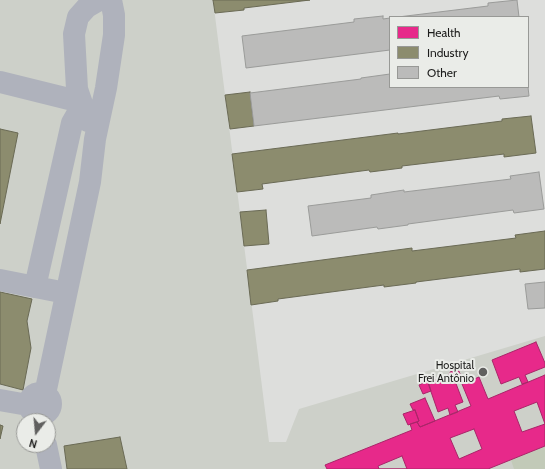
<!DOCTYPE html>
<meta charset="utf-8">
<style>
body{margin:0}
#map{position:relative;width:545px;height:469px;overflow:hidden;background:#dddedc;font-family:Cabin,sans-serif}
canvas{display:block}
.legend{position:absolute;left:389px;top:16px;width:140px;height:72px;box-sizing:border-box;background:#eaece8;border:1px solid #989996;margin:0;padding:5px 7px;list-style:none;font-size:12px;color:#1c1c1b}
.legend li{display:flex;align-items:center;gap:8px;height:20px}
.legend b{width:20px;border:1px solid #989996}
.north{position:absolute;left:16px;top:413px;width:40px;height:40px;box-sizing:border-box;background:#eaece8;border:1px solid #989996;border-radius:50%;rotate:196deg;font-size:11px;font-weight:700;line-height:16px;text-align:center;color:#1c1c1b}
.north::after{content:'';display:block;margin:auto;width:14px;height:18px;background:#60605f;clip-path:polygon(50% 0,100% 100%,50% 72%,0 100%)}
</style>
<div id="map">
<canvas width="545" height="469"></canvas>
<ul class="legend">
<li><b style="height:11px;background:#e7298a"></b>Health</li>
<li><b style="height:11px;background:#8c8c6e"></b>Industry</li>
<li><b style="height:11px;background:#bbbbba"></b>Other</li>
</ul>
<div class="north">N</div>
</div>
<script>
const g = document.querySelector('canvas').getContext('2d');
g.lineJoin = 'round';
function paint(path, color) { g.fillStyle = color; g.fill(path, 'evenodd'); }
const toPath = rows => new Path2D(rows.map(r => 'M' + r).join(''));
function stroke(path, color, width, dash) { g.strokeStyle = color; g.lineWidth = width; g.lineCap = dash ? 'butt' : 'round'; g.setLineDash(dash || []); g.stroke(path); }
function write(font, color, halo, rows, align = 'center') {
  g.font = font + ' Cabin,sans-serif'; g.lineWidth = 4; g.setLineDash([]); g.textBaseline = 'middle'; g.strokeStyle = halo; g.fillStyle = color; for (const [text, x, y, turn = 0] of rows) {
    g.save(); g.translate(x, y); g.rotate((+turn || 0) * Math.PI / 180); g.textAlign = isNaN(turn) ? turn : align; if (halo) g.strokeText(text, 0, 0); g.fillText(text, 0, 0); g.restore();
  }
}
const built = toPath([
 [0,0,213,0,269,442,286,442,299,409,545,336,545,469,0,469],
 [24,421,48,421,48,445,24,445]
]);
const green = toPath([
 [545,446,545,469,514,469,511,460]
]);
const health = toPath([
 [536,342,545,363,545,367,525,375,528,382,522,384,519,377,501,384,492,360,536,342],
 [458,369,462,379,453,382,450,372,458,369],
 [450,374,453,382,455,381,463,402,455,405,458,412,450,415,448,408,438,412,428,383,450,374],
 [545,375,545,424,537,402,514,411,522,432,545,424,545,446,488,469,327,469,325,465,412,430,410,424,417,422,420,427,471,406,462,384,479,377,488,399,545,375],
 [474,429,482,449,459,459,450,438,474,429],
 [428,381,431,391,423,394,419,385,428,381],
 [425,398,435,421,420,427,417,422,419,421,415,410,413,410,410,404,425,398],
 [415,410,419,421,408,425,403,414,415,410],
 [402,456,407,469,379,469,378,466,402,456]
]);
const industry = toPath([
 [213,0,310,0,244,8,244,10,215,13,213,0],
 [250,92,254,126,230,129,225,95,250,92],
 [531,116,536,153,504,157,504,154,402,166,402,168,370,172,369,170,262,184,263,189,237,192,232,154,398,133,398,134,502,121,502,119,531,116],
 [0,129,18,133,0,224,0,129],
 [266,210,269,244,244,246,240,212,266,210],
 [545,231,545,269,520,272,520,269,416,282,416,283,384,287,384,285,278,299,278,301,251,305,247,270,412,248,412,251,516,238,515,235,545,231],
 [0,292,32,299,27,321,31,348,23,390,0,384,0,292],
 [0,425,3,426,0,439,0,425],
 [120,437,127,469,67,469,64,446,120,437]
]);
const building = toPath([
 [517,0,519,17,398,17,488,6,488,3,517,0],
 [383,16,383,19,390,18,390,50,246,68,242,36,354,22,354,19,383,16],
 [390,74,390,87,528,87,529,96,500,99,499,96,254,126,250,93,361,79,361,78,390,74],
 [539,172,544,209,514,213,513,210,408,224,408,225,378,229,377,227,312,236,308,206,371,198,371,195,404,190,404,192,511,179,510,176,539,172],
 [545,282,545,308,528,309,525,284,545,282]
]);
const minor = toPath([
 [0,82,81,102],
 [88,121,77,89,74,34,78,17,87,7,99,0],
 [0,280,66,293],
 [35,287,72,123,76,116,83,108],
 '29 404a11 11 0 1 1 22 0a11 11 0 1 1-22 0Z',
 [45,394,90,182,95,139,106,88,114,35,114,15,111,0],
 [0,400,28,405],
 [46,445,51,469]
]);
const markers = [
 [483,372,5,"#60605f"]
];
const poiNames = [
 ["Hospital",474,366],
 ["Frei Antônio",474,379]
];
paint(built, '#cdd0c9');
paint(green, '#c2cab8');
paint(health, '#e7298a');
stroke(health, '#aa2569', 1);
paint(industry, '#8c8c6e');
stroke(industry, '#6a6a55', 1);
paint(building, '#bbbbba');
stroke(building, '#9a9b99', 1);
stroke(minor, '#afb2bc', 22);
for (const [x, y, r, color] of markers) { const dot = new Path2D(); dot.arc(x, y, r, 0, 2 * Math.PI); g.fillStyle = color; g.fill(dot); stroke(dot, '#eaece8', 1.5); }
write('11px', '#1c1c1b', '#eaece8', poiNames, 'right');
</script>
